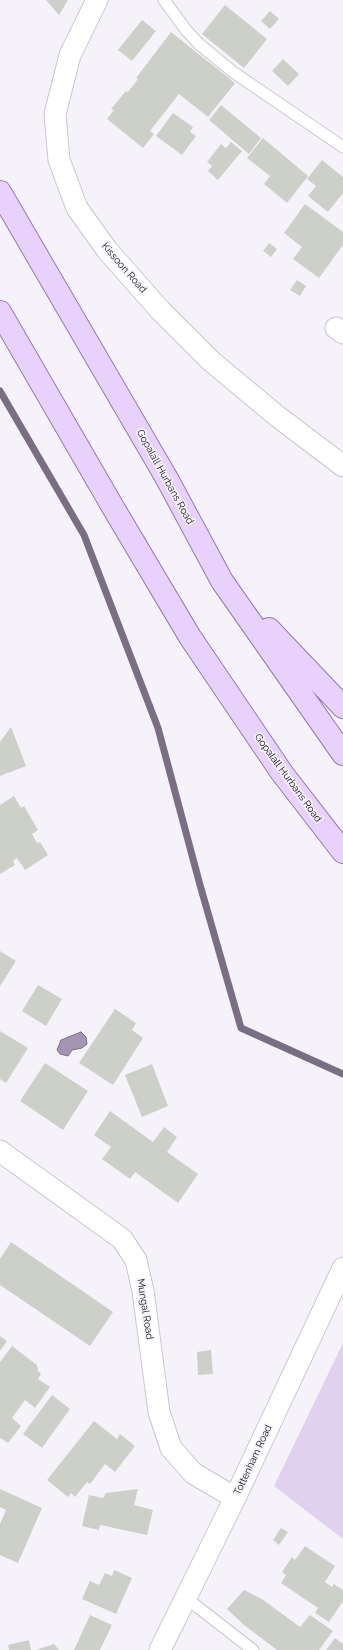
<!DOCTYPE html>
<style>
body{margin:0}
canvas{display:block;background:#f6f2fa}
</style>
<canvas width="343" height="1650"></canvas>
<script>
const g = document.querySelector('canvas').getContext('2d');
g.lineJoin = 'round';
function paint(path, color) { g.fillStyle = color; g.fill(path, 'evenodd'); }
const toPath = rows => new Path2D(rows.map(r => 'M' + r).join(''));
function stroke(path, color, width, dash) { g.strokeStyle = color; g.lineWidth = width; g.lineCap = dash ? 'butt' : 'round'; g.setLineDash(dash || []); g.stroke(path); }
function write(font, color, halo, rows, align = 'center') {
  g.font = font + ' Raleway,sans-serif'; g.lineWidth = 3.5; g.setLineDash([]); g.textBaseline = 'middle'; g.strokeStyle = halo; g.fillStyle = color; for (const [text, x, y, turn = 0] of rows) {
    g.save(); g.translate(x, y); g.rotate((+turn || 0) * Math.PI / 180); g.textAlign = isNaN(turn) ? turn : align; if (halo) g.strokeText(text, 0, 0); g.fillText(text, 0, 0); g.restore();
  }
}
const green = toPath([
 [343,1343,343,1539,274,1486]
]);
const water = toPath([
 [81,1032,86,1037,87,1044,82,1048,72,1050,68,1056,60,1054,57,1050,61,1040,81,1032]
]);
const stream = toPath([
 [0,391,84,535,158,728,200,885,241,1028,343,1074]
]);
const building = toPath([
 [46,0,68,0,59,15],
 [225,5,267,39,244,68,202,34],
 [270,11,279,19,270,29,261,21],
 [142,20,156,31,132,61,118,50],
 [171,32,235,83,208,117,179,94,150,131,154,134,143,148,107,119,114,110,111,109,126,91,128,92,138,79,136,78],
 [283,59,299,74,288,86,272,71],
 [221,105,261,138,249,154,209,120],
 [173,113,193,127,190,132,196,136,182,155,156,136],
 [263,138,308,176,287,203,264,184,270,176,247,158],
 [231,142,242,151,218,180,208,171,212,166,207,162,221,144,226,148],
 [322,160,343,177,343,193,328,212,308,196,316,186,307,179],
 [305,204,343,232,343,245,319,278,293,259,302,247,284,233],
 [269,243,277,249,271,257,263,251],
 [297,280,306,286,300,296,290,290],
 [11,727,26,766,0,776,0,742],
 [14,796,21,808,24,806,38,830,32,834,37,843,40,842,48,855,25,870,17,858,13,861,15,865,0,874,0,805],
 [0,951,16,961,0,986],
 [38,985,62,999,46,1026,22,1011],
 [115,1009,136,1023,132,1030,143,1038,113,1085,79,1063],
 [0,1031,28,1048,6,1083,0,1079],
 [45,1063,88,1091,63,1130,20,1101],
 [152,1064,168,1106,142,1117,125,1075],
 [110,1111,153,1142,164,1127,177,1137,167,1152,198,1174,178,1203,135,1172,130,1179,102,1159,111,1147,94,1135],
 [11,1242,113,1312,90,1346,0,1285,0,1259],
 [0,1336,7,1341,0,1351],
 [12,1346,37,1365,38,1371,41,1374,38,1379,50,1387,35,1408,25,1400,12,1418,21,1426,8,1443,0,1438,0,1362],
 [211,1350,213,1374,198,1375,197,1352],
 [52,1395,70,1409,42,1448,23,1434],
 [94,1421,117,1439,120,1434,135,1446,115,1472,105,1464,90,1484,87,1482,75,1497,71,1493,68,1497,47,1480],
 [0,1489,42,1508,18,1563,0,1555,0,1524,6,1510,0,1507],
 [138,1489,134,1505,153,1510,147,1535,100,1525,99,1530,82,1526,89,1495,103,1498,106,1493],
 [281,1528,288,1532,279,1545,273,1540],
 [305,1546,335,1566,325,1582,332,1587,334,1584,343,1590,343,1601,329,1622,315,1613,318,1608,281,1583,286,1575,282,1572,292,1557,295,1560],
 [114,1570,132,1578,116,1614,82,1599,90,1581,99,1585,105,1573,112,1576],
 [244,1590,262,1599,300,1627,310,1615,333,1631,319,1650,277,1650,244,1625,227,1609],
 [90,1615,112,1625,100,1650,74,1650],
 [335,1638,343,1644,343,1650,326,1650],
 [29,1640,31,1650,9,1650,8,1645],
 [54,1644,59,1650,36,1650]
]);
const service = toPath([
 [164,0,186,30,199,44,233,72,343,147],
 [186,1598,253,1650]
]);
const minor = toPath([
 [97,0,70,55,55,114,59,160,77,208,107,250,160,310,211,361,277,416,343,466],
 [336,328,343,333],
 [0,1151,122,1239,136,1260,143,1291,159,1412,171,1448,193,1473,235,1498],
 [160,1650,235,1498,343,1268]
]);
const primary = toPath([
 [0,192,166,477,222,581,343,754],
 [0,312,114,509,190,637,282,773,343,852],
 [269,629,343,707]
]);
const streetNames = [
 ["Kissoon Road",124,268,49],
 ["Gopalall Hurbans Road",165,477,61],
 ["Gopalall Hurbans Road",288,778,54],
 ["Mungal Road",145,1309,81],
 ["Tottenham Road",253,1460,-65]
];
paint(green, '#e0d1ee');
paint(water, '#a595b3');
stroke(water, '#7a6e84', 1);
stroke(stream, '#7a6e84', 7);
paint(building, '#cdd0c9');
stroke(service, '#cac6cd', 13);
stroke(minor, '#cac6cd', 23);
stroke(primary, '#947baa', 24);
stroke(service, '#fff', 11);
stroke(minor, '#fff', 21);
stroke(primary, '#e8d1fb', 22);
write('10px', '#161417', '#f6f2fa', streetNames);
</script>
